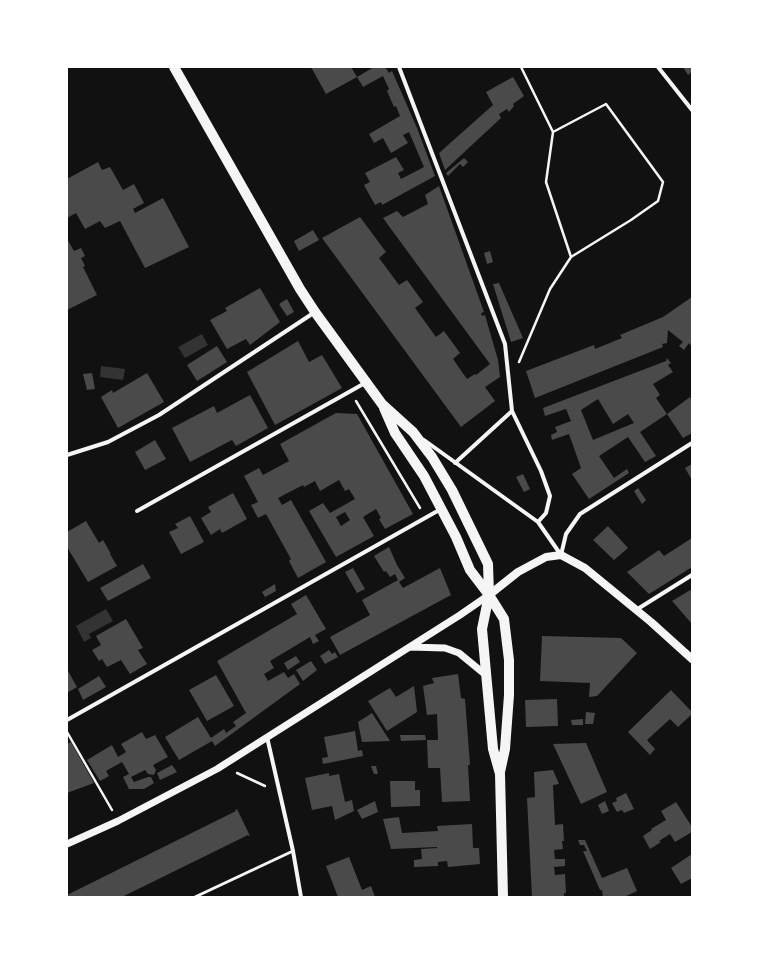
<!DOCTYPE html>
<style>
body{margin:0}
#map{position:relative;width:759px;height:964px;overflow:hidden;background:#111;font-family:Lora,serif}
canvas{display:block}
.frame{position:absolute;inset:0;border:68px solid #fff;pointer-events:none}
</style>
<div id="map">
<canvas width="759" height="964"></canvas>
<div class="frame"></div>
</div>
<script>
const g = document.querySelector('canvas').getContext('2d');
g.lineJoin = 'round';
function paint(path, color) { g.fillStyle = color; g.fill(path, 'evenodd'); }
const toPath = rows => new Path2D(rows.map(r => 'M' + r).join(''));
function stroke(path, color, width, dash) { g.strokeStyle = color; g.lineWidth = width; g.lineCap = dash ? 'butt' : 'round'; g.setLineDash(dash || []); g.stroke(path); }
const water = toPath([
 [202,334,208,345,185,358,178,347],
 [101,366,125,369,123,380,100,377],
 [106,609,113,621,89,634,91,638,84,642,76,626]
]);
const building = toPath([
 [311,67,351,67,357,77,326,94],
 [374,67,385,67,389,73,392,71,417,128,435,176,382,205,381,202,375,205,364,185,370,182,365,173,396,157,404,170,398,173,401,179,424,167,409,132,403,135,408,143,391,153,383,138,374,143,369,134,400,116,396,106,394,107,387,91,389,89,383,76,363,87,357,77],
 [683,67,692,67,692,72,688,75],
 [513,77,524,96,513,104,514,106,509,112,507,109,499,114,501,118,445,170,439,153,493,105,486,92],
 [464,158,468,162,463,167,460,164,448,176,446,173],
 [98,162,102,170,110,167,123,190,134,184,144,203,133,209,135,213,163,198,189,247,145,268,120,221,105,228,100,221,85,229,76,213,67,218,67,179],
 [439,186,484,312,481,313,482,316,485,315,498,360,500,377,485,387,495,401,461,427,322,238,360,217,386,252,379,258,399,285,407,280,423,302,415,308,436,337,444,331,460,353,453,359,467,379,475,374,476,375,490,364,383,218,397,211,403,217,428,204,425,195],
 [313,230,319,240,299,251,294,241],
 [67,239,74,251,81,248,85,256,81,258,85,266,83,267,97,295,67,310],
 [490,251,493,262,487,264,484,253],
 [499,283,523,338,511,342,493,284],
 [260,288,280,322,250,345,246,339,227,349,210,320,227,311,225,308],
 [692,297,692,344,690,345,689,343,684,350,679,346,683,342,668,330,667,343,662,344,663,347,535,398,526,371,594,345,595,349,622,338,620,335,663,317],
 [287,299,294,312,287,316,279,304],
 [298,341,309,362,322,355,342,388,275,425,247,372],
 [217,346,227,362,197,381,187,365],
 [667,358,671,363,668,365,673,372,653,384,660,395,656,398,667,414,640,432,656,456,645,462,628,437,599,456,614,478,627,469,629,473,589,499,572,474,581,468,569,434,552,440,551,435,557,432,555,427,571,421,566,409,545,416,543,408,666,361],
 [598,399,613,424,628,414,634,423,593,440,581,410],
 [92,373,95,389,87,390,83,374],
 [147,373,164,402,118,428,101,397,112,390,113,393],
 [250,395,268,428,236,446,232,440,190,462,172,428,214,406,217,413],
 [690,397,692,400,692,433,683,438,667,414],
 [336,413,357,414,413,514,385,529,379,519,381,518,376,509,363,517,374,536,336,557,309,511,323,503,330,513,355,499,349,489,345,491,339,480,320,491,315,481,304,487,303,485,278,498,282,505,291,500,326,562,298,578,289,561,291,559,266,514,258,518,251,505,258,502,244,476,259,468,263,475,289,461,280,444],
 [345,512,350,520,341,526,336,517],
 [155,440,166,459,145,470,135,452],
 [692,464,692,480,685,468],
 [523,474,530,489,524,492,516,477],
 [638,488,646,500,642,504,634,491],
 [233,493,247,519,222,533,220,529,211,535,201,518,211,512,208,507],
 [190,516,204,542,181,554,169,532,178,528,175,524],
 [86,521,99,543,103,540,111,554,110,554,117,566,88,582,67,547,67,532],
 [608,526,628,548,614,560,593,540],
 [692,538,692,567,649,594,627,572,659,550,664,556],
 [389,547,397,565,405,578,399,582,403,588,440,568,451,595,340,655,330,637,370,615,362,600,398,580,395,574,390,577,386,571,384,572,374,556],
 [143,564,151,578,108,601,100,588],
 [353,568,365,589,357,593,345,572],
 [275,584,276,591,265,597,262,592],
 [692,589,692,624,672,601],
 [306,595,326,629,315,635,319,641,313,644,310,637,270,661,274,668,264,674,268,681,284,672,288,678,294,674,300,684,215,746,212,741,179,760,165,737,198,717,211,738,224,729,226,733,236,726,233,722,246,713,217,661,297,614,291,604],
 [126,619,143,648,138,650,147,664,130,674,121,660,107,667,102,659,99,661,92,650,101,645,96,636],
 [542,636,621,638,637,653,597,696,589,697,590,683,540,681],
 [329,650,332,654,335,652,338,657,325,664,320,656],
 [296,656,300,662,288,670,284,663],
 [311,661,317,670,303,681,296,670],
 [67,669,77,687,67,693],
 [458,674,461,698,465,699,470,765,468,765,470,801,442,802,440,768,428,768,427,740,438,740,437,714,427,715,423,686,434,683,432,678],
 [216,675,234,706,207,721,189,690],
 [99,676,106,687,83,700,78,689],
 [414,686,417,712,387,731,368,701,390,688,396,697],
 [671,690,692,712,692,714,678,727,670,719,647,740,655,749,650,755,628,732],
 [557,699,558,726,526,727,525,700],
 [586,712,595,713,593,724,585,724],
 [372,713,390,741,362,742,358,722],
 [583,719,583,725,572,725,571,720],
 [355,731,358,751,362,750,363,756,323,764,322,758,328,757,324,737],
 [142,732,146,739,155,735,168,757,153,765,156,770,155,773,153,775,148,774,145,770,131,777,134,782,148,777,151,777,154,783,144,789,129,789,123,777,129,774,122,762,106,771,109,776,100,781,87,760,112,745,118,757,126,752,121,744],
 [400,735,425,735,426,740,401,741],
 [71,742,94,783,67,793,67,744],
 [586,743,607,792,581,804,553,744],
 [172,765,177,772,160,780,157,773],
 [371,766,376,766,378,774,374,774],
 [553,770,559,784,553,785,555,825,563,824,564,841,562,841,563,849,554,850,555,859,565,859,565,866,554,867,555,875,565,874,566,893,564,893,564,897,532,897,527,798,535,797,534,772],
 [329,773,329,776,339,774,345,802,352,800,354,811,335,820,332,806,312,810,305,778],
 [390,781,415,781,415,790,420,790,420,806,391,807],
 [626,793,634,809,624,813,622,810,617,812,612,803,617,801,616,798],
 [375,801,378,812,362,819,357,810],
 [605,801,609,811,602,814,598,805],
 [676,802,692,827,692,832,675,842,670,834,659,841,661,842,650,849,643,836,652,830,651,829,666,820,661,811],
 [237,809,250,836,249,836,248,835,122,897,67,897,67,895,236,811,235,810],
 [399,817,402,833,438,831,437,826,472,824,473,848,479,848,480,864,448,867,447,861,438,862,438,866,414,867,414,860,422,859,421,849,437,848,437,847,391,849,383,819],
 [578,840,585,840,602,878,627,868,637,891,624,897,603,897,602,890,600,890,583,851,587,851,584,845,580,845],
 [692,854,692,878,681,884,671,868],
 [349,857,362,890,371,886,375,897,338,897,326,866]
]);
const path = toPath([
 [553,132,606,104,663,182,658,201,631,220,571,257],
 [519,362,550,289,571,257,546,182,553,132,521,67],
 [356,401,420,508],
 [67,732,112,810],
 [237,773,265,786]
]);
const service = toPath([
 [195,897,293,851]
]);
const minor = toPath([
 [399,67,505,344,512,411,455,463],
 [658,67,692,110],
 [512,411,541,471,550,496,546,513,538,522],
 [424,440,538,522,561,555],
 [67,455,108,442,159,415,315,312],
 [137,511,365,383],
 [561,555,566,534,580,514,692,443],
 [636,610,692,575],
 [67,720,441,509],
 [267,737,293,851,301,897]
]);
const tertiary = toPath([
 [410,647,445,648,459,653,487,676],
 [67,844,118,821,217,769,460,615,489,595]
]);
const secondary = toPath([
 [489,595,518,572,546,557,561,555,585,568,651,622,692,659]
]);
const primary = toPath([
 [174,67,300,289,315,312,382,404,413,432,432,457,452,490,488,564,489,595,482,629,493,749,500,774,503,897],
 [384,408,395,433,424,476,456,537,470,570,489,595,504,619,509,660,509,695,505,749,500,772]
]);
paint(water, '#333');
paint(building, '#4a4a4a');
stroke(path, '#f5f5f5', 2.5);
stroke(service, '#f5f5f5', 3);
stroke(minor, '#f5f5f5', 4);
stroke(tertiary, '#f5f5f5', 7);
stroke(secondary, '#f5f5f5', 8);
stroke(primary, '#f5f5f5', 10);
</script>
